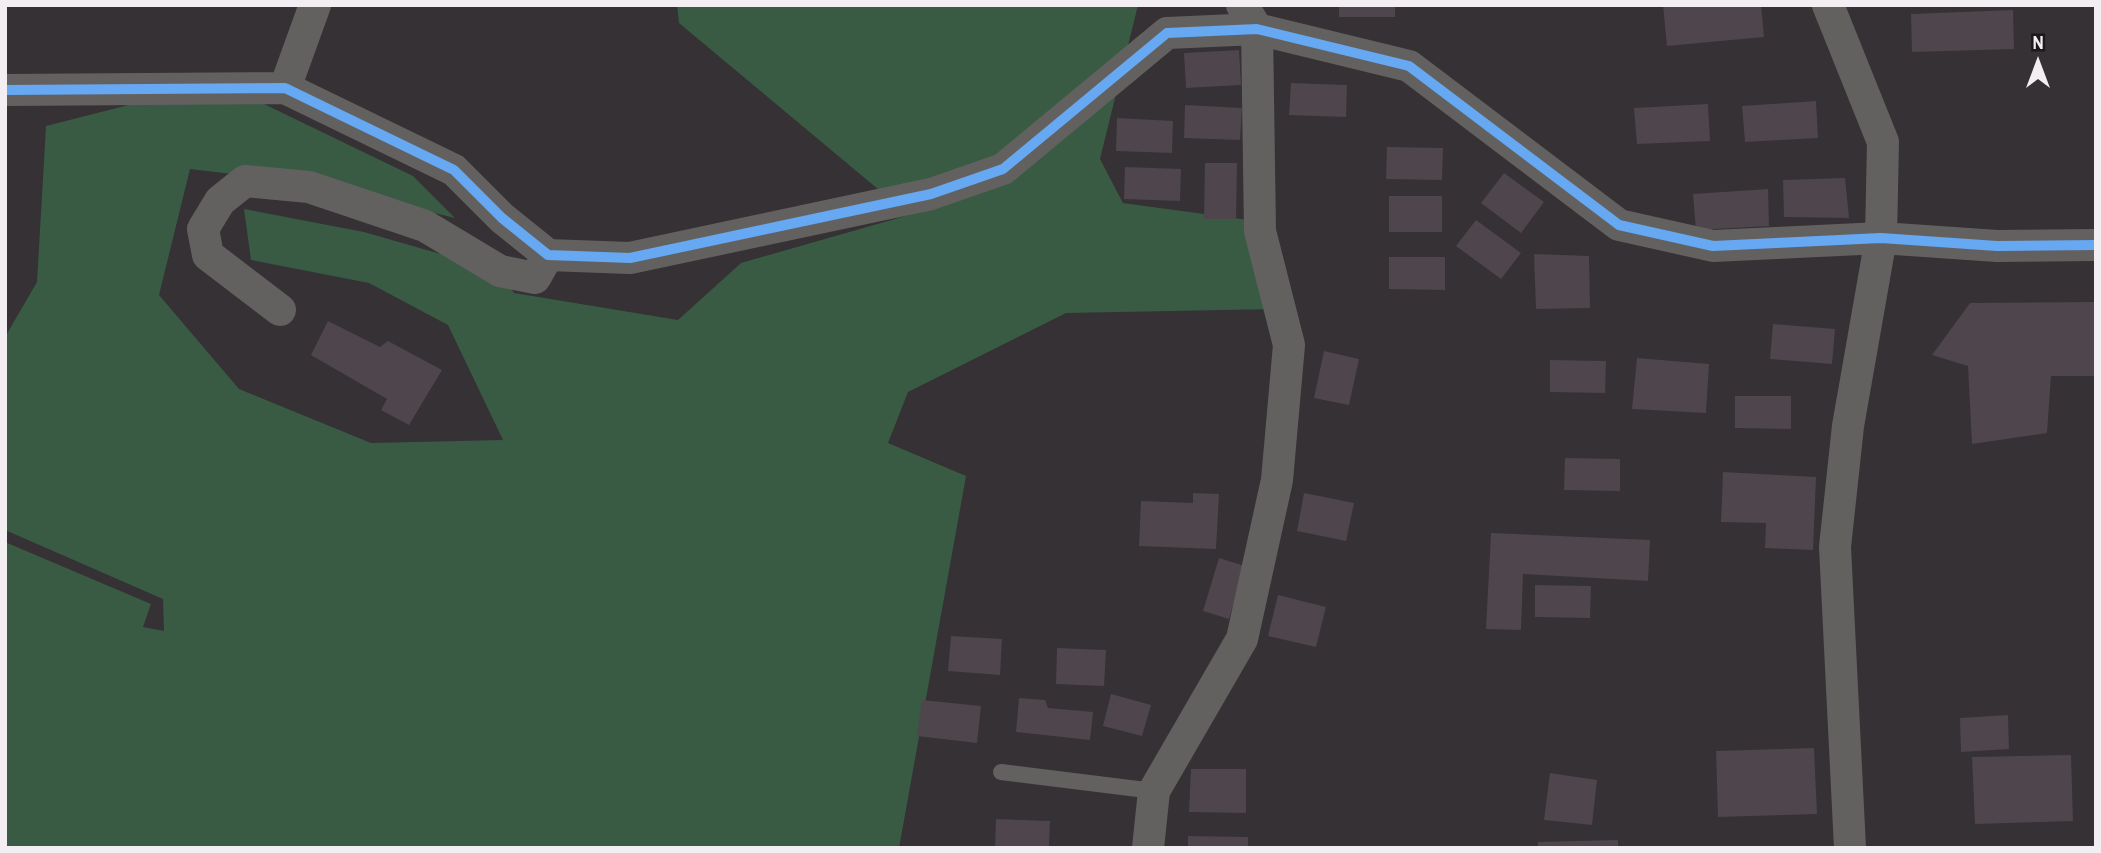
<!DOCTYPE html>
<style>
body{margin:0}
#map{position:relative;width:2101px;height:853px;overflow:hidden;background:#353135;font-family:"Archivo Narrow",sans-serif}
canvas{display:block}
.frame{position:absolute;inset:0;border:7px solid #f3eef2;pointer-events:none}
.north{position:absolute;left:2003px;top:28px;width:70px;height:70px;-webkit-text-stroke:5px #1c191c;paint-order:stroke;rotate:0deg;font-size:19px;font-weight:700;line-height:28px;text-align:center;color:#f3eef2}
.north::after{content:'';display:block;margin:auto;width:24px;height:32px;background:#f3eef2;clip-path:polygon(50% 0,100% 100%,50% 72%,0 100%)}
</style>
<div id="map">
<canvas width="2101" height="853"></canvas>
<div class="frame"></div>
<div class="north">N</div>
</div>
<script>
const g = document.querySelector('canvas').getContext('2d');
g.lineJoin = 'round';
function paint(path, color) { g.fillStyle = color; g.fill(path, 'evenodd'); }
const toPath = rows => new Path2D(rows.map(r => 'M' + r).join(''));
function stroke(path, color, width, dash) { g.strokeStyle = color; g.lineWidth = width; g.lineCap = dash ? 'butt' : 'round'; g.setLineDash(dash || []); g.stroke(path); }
const green = toPath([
 [677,5,1138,5,1100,159,1123,203,1248,220,1276,309,1066,313,908,392,888,443,966,476,899,848,5,848,5,542,151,604,143,627,164,631,163,599,5,530,5,337,37,282,46,126,160,97,264,104,413,176,455,218,316,184,190,169,159,295,239,389,371,443,503,440,448,325,369,283,251,260,244,209,364,232,500,271,514,293,678,320,741,263,909,215,679,23]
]);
const building = toPath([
 [1339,5,1395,5,1395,17,1339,17],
 [1663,5,1761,5,1764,37,1667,46],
 [2013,10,2014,49,1912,52,1911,14],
 [1239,50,1241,85,1186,88,1184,53],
 [1291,83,1347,85,1346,117,1289,115],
 [1816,101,1818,138,1745,142,1742,106],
 [1708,104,1710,141,1637,144,1634,108],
 [1185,105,1242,108,1240,140,1184,138],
 [1117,118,1173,121,1172,153,1116,151],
 [1387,147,1443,148,1442,180,1386,179],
 [1205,163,1237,163,1236,219,1204,219],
 [1125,167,1181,169,1180,201,1124,199],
 [1504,173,1544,202,1521,233,1481,203],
 [1845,178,1849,218,1784,217,1783,180],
 [1768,189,1769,226,1696,230,1693,194],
 [1389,196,1442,196,1442,232,1389,232],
 [1476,220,1521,253,1501,279,1456,246],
 [1534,254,1589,256,1590,308,1536,309],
 [1389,257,1445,257,1445,290,1389,289],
 [2096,302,2096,376,2051,376,2047,433,1972,444,1968,366,1932,355,1970,303],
 [328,321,380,347,388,341,442,370,409,425,381,410,387,399,311,355],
 [1773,324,1835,329,1832,364,1770,359],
 [1324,351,1359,359,1349,405,1314,398],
 [1637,358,1709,364,1706,413,1632,409],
 [1550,360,1606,361,1605,393,1550,392],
 [1735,396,1791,396,1791,429,1735,428],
 [1565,458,1620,459,1620,491,1564,490],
 [1723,472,1816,477,1813,550,1765,548,1766,523,1721,522],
 [1193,493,1219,494,1216,549,1139,546,1141,501,1193,503],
 [1304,493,1354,503,1346,541,1297,531],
 [1491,533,1650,540,1648,581,1523,574,1521,630,1486,629],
 [1219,558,1245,566,1229,619,1203,611],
 [1535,585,1591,586,1590,618,1535,617],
 [1278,595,1326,607,1316,647,1268,636],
 [951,636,1002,639,1000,675,948,671],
 [1057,648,1106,650,1104,686,1056,684],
 [1111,694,1151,705,1142,736,1103,726],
 [1019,698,1045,700,1048,708,1093,712,1090,740,1016,732],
 [922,700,981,706,977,743,917,736],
 [2008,715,2009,749,1961,752,1960,718],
 [1814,748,1817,814,1718,817,1716,751],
 [2071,755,2073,821,1975,824,1972,757],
 [1191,769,1246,769,1246,813,1189,812],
 [1550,773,1597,780,1592,825,1544,820],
 [996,819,1050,821,1049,848,995,848],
 [1188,836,1248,837,1248,848,1188,848],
 [1618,840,1618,848,1538,848,1538,842]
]);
const service = toPath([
 [1001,772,1154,791]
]);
const minor = toPath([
 [1828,5,1883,142,1881,238,1848,426,1835,547,1850,848],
 [285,88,315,5],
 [5,90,285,88,454,170,502,218,548,255,630,258,931,194,1003,169,1167,33,1257,29,1409,66,1619,225,1713,246,1881,238,1997,246,2096,245],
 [280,310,208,255,203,229,220,201,245,181,309,187,425,226,500,271,535,278,548,255],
 [1148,848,1154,791,1242,639,1277,480,1289,345,1260,231,1257,29,1242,5]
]);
const cycleway = toPath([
 [5,90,285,88,454,170,502,218,548,255,630,258,931,194,1003,169,1167,33,1257,29,1409,66,1619,225,1713,246,1881,238,1997,246,2096,245]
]);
paint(green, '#395b44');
paint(building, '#4f454d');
stroke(service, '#636160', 16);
stroke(minor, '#636160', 32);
stroke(cycleway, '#66a8f1', 10);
</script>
